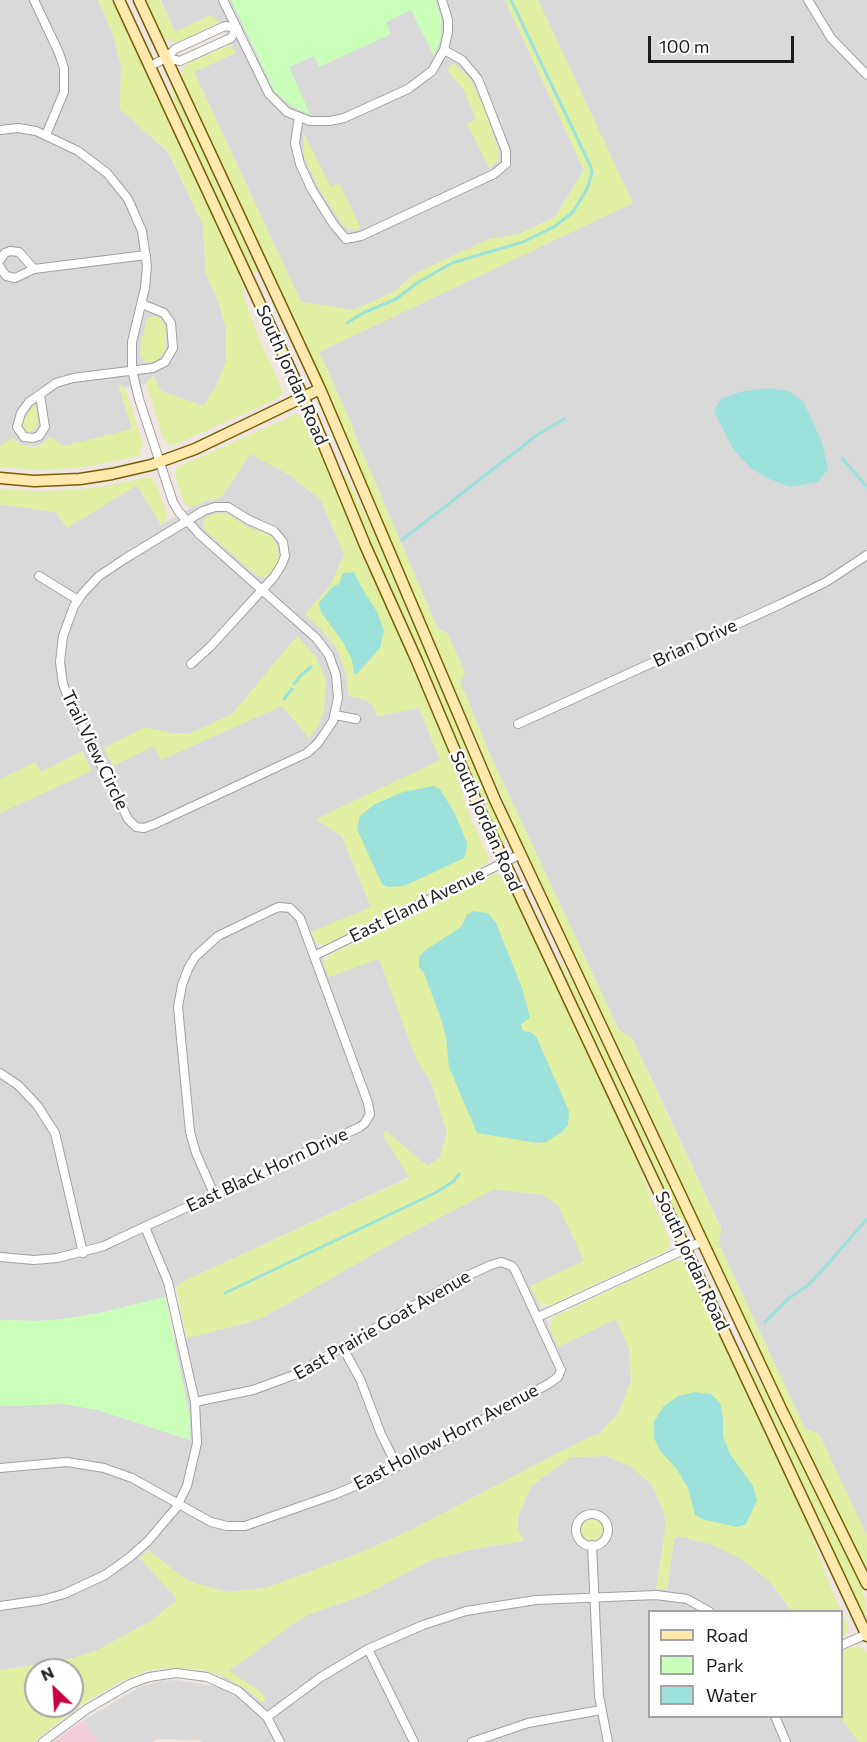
<!DOCTYPE html>
<style>
body{margin:0}
#map{position:relative;width:867px;height:1742px;overflow:hidden;background:#efe6e1;font-family:Commissioner,sans-serif}
canvas{display:block}
.legend{position:absolute;left:648px;top:1610px;width:195px;height:108px;box-sizing:border-box;background:#fff;border:2px solid #a4a4a4;margin:0;padding:8px 10px;list-style:none;font-size:18px;color:#1c1c1c}
.legend li{display:flex;align-items:center;gap:12px;height:30px}
.legend b{width:30px;border:2px solid #a4a4a4}
.north{position:absolute;left:24px;top:1658px;width:60px;height:60px;box-sizing:border-box;background:#fff;border:2px solid #a4a4a4;border-radius:50%;rotate:335deg;font-size:16px;font-weight:700;line-height:24px;text-align:center;color:#1c1c1c}
.north::after{content:'';display:block;margin:auto;width:21px;height:27px;background:#c90040;clip-path:polygon(50% 0,100% 100%,50% 72%,0 100%)}
.scale{position:absolute;left:648px;top:36px;width:146px;height:27px;box-sizing:border-box;border:3px solid #1c1c1c;border-top:0;padding-left:8px;font-size:18px;line-height:21px;white-space:nowrap;color:#1c1c1c;-webkit-text-stroke:4px #fff;paint-order:stroke}
</style>
<div id="map">
<canvas width="867" height="1742"></canvas>
<ul class="legend">
<li><b style="height:8px;background:#ffe9af"></b>Road</li>
<li><b style="height:16px;background:#c9ffb8"></b>Park</li>
<li><b style="height:16px;background:#9ce1db"></b>Water</li>
</ul>
<div class="north">N</div>
<div class="scale">100 m</div>
</div>
<script>
const g = document.querySelector('canvas').getContext('2d');
g.lineJoin = 'round';
function paint(path, color) { g.fillStyle = color; g.fill(path, 'evenodd'); }
const toPath = rows => new Path2D(rows.map(r => 'M' + r).join(''));
function stroke(path, color, width, dash) { g.strokeStyle = color; g.lineWidth = width; g.lineCap = dash ? 'butt' : 'round'; g.setLineDash(dash || []); g.stroke(path); }
function write(font, color, halo, rows, align = 'center') {
  g.font = font + ' Commissioner,sans-serif'; g.lineWidth = 5; g.setLineDash([]); g.textBaseline = 'middle'; g.strokeStyle = halo; g.fillStyle = color; for (const [text, x, y, turn = 0] of rows) {
    g.save(); g.translate(x, y); g.rotate((+turn || 0) * Math.PI / 180); g.textAlign = isNaN(turn) ? turn : align; if (halo) g.strokeText(text, 0, 0); g.fillText(text, 0, 0); g.restore();
  }
}
const residential = toPath([
 [0,0,98,0,112,32,121,66,120,109,168,152,203,225,206,274,218,300,226,328,226,361,216,387,203,406,161,391,154,377,146,382,146,384,124,388,119,385,132,429,64,446,50,437,44,443,35,447,21,445,13,438,0,446],
 [161,0,505,0,584,170,555,217,517,235,489,239,416,273,395,291,354,310,301,302,194,72,235,53,219,22,211,15,175,32],
 [538,0,867,0,867,1537,819,1434,805,1429,719,1244,721,1228,656,1088,632,1038,619,1030,492,759,460,682,465,672,447,633,438,629,354,433,352,425,319,352,632,203],
 [250,453,290,475,321,500,344,554,331,585,305,614,322,630,337,649,346,673,349,695,367,700,374,707,378,716,419,708,441,761,316,819,342,836,371,907,315,941,325,962,324,967,379,958,416,1058,431,1082,447,1132,440,1158,427,1166,386,1131,383,1135,409,1177,182,1282,165,1297,100,1313,64,1319,38,1321,0,1320,0,504,56,512,68,527,137,485,161,525,203,501,221,498],
 [494,1189,543,1195,558,1205,585,1261,538,1302,559,1346,616,1319,629,1348,631,1382,618,1414,598,1435,589,1437,411,1530,362,1552,266,1588,226,1592,188,1581,148,1550,140,1558,175,1597,176,1601,151,1621,96,1651,64,1661,0,1670,0,1406,65,1404,98,1410,190,1440,189,1413,174,1340,246,1323,264,1317,399,1239],
 [606,1456,632,1467,652,1485,664,1512,666,1526,656,1588,667,1589,674,1539,679,1536,711,1544,742,1559,770,1582,792,1611,650,1612,650,1716,840,1717,859,1742,202,1742,200,1740,158,1739,152,1742,98,1742,84,1720,138,1688,160,1681,178,1680,212,1686,228,1671,296,1622,310,1614,366,1594,431,1560,478,1548,524,1541,518,1530,518,1516,531,1486,571,1457]
]);
const commercial = toPath([
 [84,1720,98,1742,54,1742,64,1734]
]);
const grass = toPath([
 [98,0,112,0,238,271,244,289,244,297,258,336,283,392,277,399,174,445,170,445,163,437,146,382,154,376,161,391,203,406,216,387,226,361,226,328,218,300,206,274,203,225,169,152,120,109,121,66,112,32],
 [146,0,160,0,175,32,211,15,219,22,179,42,169,42,162,35],
 [505,0,538,0,633,203,319,352,352,425,354,433,438,629,447,633,465,672,460,682,492,759,619,1030,632,1038,721,1229,719,1244,805,1429,819,1434,867,1536,867,1569,799,1434,517,832,305,343,182,77,183,70,188,63,230,45,235,53,194,72,301,302,354,310,395,291,416,273,489,239,517,235,555,217,584,170],
 [453,63,470,78,483,105,499,152,498,161,489,168,467,124,476,119,463,89,447,70],
 [171,88,173,88,257,270,255,274,252,272,176,109],
 [303,132,331,187,339,183,361,228,351,230,344,227,320,190,304,157],
 [154,316,162,319,164,323,166,333,166,351,156,361,145,363,140,354,141,342,147,318],
 [118,385,125,388,143,444,139,450,142,454,127,459,83,467,43,470,0,467,0,446,13,438,21,445,31,447,40,446,50,437,64,446,132,429],
 [33,405,36,406,38,427,30,432,25,431,23,426,23,421],
 [297,414,304,417,313,432,360,550,398,632,451,757,470,817,489,858,487,863,478,868,325,945,316,943,311,932,371,907,342,836,316,819,440,760,419,708,377,716,374,707,367,700,349,696,346,673,337,649,322,630,305,614,331,585,344,554,321,500,290,475,250,454,221,498,209,499,193,507,187,506,184,502,176,479,176,468],
 [345,474,383,550,503,830,505,843,503,847,409,627,372,549,343,475],
 [150,477,156,485,167,514,165,523,161,525,137,485,67,528,56,512,0,504,0,489,36,491,75,490,106,486],
 [220,513,228,514,246,526,267,534,272,537,277,545,279,558,275,568,269,574,265,577,257,576,205,530,203,526,204,519,211,515],
 [297,636,316,657,326,681,324,709,319,724,309,738,282,706,161,760,154,746,113,766,104,748,145,727,171,733,191,733,232,714],
 [82,751,92,771,0,813,0,779,35,762,41,772],
 [494,874,502,876,506,880,595,1065,634,1152,651,1199,669,1239,669,1248,666,1251,548,1306,540,1304,530,1286,584,1261,558,1205,542,1195,494,1189,399,1239,264,1317,246,1323,187,1338,176,1287,182,1282,409,1178,383,1134,386,1131,427,1166,440,1158,447,1132,431,1082,416,1058,379,959,329,977,324,966,325,962,328,956],
 [561,963,587,1007,615,1065,684,1216,687,1231,685,1231,558,964],
 [677,1260,683,1262,689,1268,808,1525,831,1588,847,1624,849,1629,842,1639,842,1612,792,1611,770,1582,742,1559,711,1544,679,1536,674,1539,667,1590,656,1588,666,1525,664,1512,652,1485,632,1467,606,1456,571,1457,531,1486,518,1516,518,1530,524,1541,478,1548,431,1560,366,1594,310,1614,296,1622,229,1671,260,1691,266,1699,262,1703,249,1691,223,1676,200,1669,163,1668,146,1671,119,1682,80,1706,33,1742,0,1742,0,1670,64,1661,96,1651,151,1621,176,1601,175,1597,140,1558,148,1550,188,1581,226,1592,266,1588,362,1552,411,1530,589,1437,598,1435,618,1414,631,1382,629,1348,616,1319,558,1347,550,1328,552,1318,671,1261],
 [36,1670,72,1670,72,1706,36,1706],
 [741,1349,768,1396,860,1580,865,1598,866,1615,863,1617,739,1350],
 '581 1530a11 11 0 1 1 22 0a11 11 0 1 1-22 0Z',
 [856,1646,864,1649,867,1653,867,1742,859,1742,840,1717,842,1651]
]);
const park = toPath([
 [231,0,435,0,441,18,441,37,434,56,411,10,386,22,391,34,319,67,314,56,289,67,310,114,294,108,275,92],
 [165,1297,189,1413,190,1440,98,1410,64,1404,0,1406,0,1320,38,1321,64,1319,100,1313]
]);
const water = toPath([
 [768,388,788,391,803,401,822,442,828,469,818,482,790,487,767,478,751,468,733,449,714,411,721,399,740,392],
 [354,572,359,583,377,612,384,630,380,648,358,673,354,674,352,660,343,642,321,612,319,603,332,587,339,584,343,573],
 [434,786,440,789,455,814,467,843,466,853,464,858,413,882,403,886,388,887,382,884,357,829,360,816,375,804,403,792],
 [473,911,488,913,496,923,522,988,530,1018,521,1024,523,1031,530,1032,536,1036,569,1111,568,1125,562,1132,546,1142,537,1143,477,1133,449,1067,446,1037,441,1019,424,973,419,967,419,957,424,951,461,927,467,915],
 [695,1392,711,1394,720,1403,723,1417,723,1436,730,1454,753,1486,757,1501,746,1524,738,1527,705,1520,695,1515,688,1488,676,1468,660,1451,654,1438,654,1422,663,1407,678,1396]
]);
const stream = toPath([
 [347,323,363,313,396,299,417,283,452,263,523,242,554,227,573,212,587,189,592,173,590,165,511,0],
 [842,458,867,487],
 [402,540,537,435,564,419],
 [294,684,300,676,311,667],
 [284,699,292,689],
 [225,1293,437,1192,454,1181,459,1174],
 [765,1322,789,1298,807,1286,818,1275,867,1219]
]);
const street = toPath([
 [34,0,59,53,64,68,64,92,46,135],
 [223,0,269,94,287,112,310,121,330,121,344,118,408,89,432,71,444,50],
 [442,0,448,20,448,32,444,50,462,60,478,79,506,151,506,164],
 [808,0,831,38,867,75],
 [150,66,166,58,175,49,225,26,237,28,231,38,180,61,166,58],
 [299,117,295,143,300,164,312,190,334,225,346,239],
 [0,130,18,128,36,131,78,151,107,173,128,199,142,231,147,266,145,288,132,342,132,370,139,399,173,502,179,512,187,521,193,527,199,534,316,638,329,655,336,675,338,698,333,721,318,743,307,753,155,824,144,828,136,827,128,819,68,698,63,684,60,662,63,636,74,606,83,593,99,576,126,558,187,521,203,511,215,507,228,507,249,520,274,531,283,542,285,556,282,564,274,577,262,590,210,647,191,664],
 [346,239,361,236,494,174,506,164],
 [0,260,5,253,10,251,19,252,34,269],
 [0,267,6,276,15,278,34,269,146,255],
 [40,395,45,427,39,436,33,438,24,437,17,427,21,413,29,402,56,383,73,378,153,368,165,362,173,348,171,323,164,313,142,304],
 [39,576,78,600],
 [335,715,356,719],
 [518,724,783,603,826,582,867,555],
 [314,956,521,854],
 [0,1073,18,1085,37,1105,55,1133,83,1253],
 [0,1257,34,1260,57,1258,104,1246,114,1241,360,1127,365,1123,370,1114,368,1103,300,918,290,908,279,907,274,909,218,936,195,957,188,969,182,985,178,1007,190,1132,196,1153,214,1194],
 [538,1317,703,1241],
 [343,1348,360,1379,381,1434,397,1466],
 [0,1468,67,1462,104,1468,132,1478,211,1522,227,1526,245,1526,336,1494,387,1472,550,1383,558,1377,561,1370,515,1270,512,1266,501,1262,491,1265,458,1280,294,1375,253,1390,195,1402],
 '576 1530a16 16 0 1 1 32 0a16 16 0 1 1-32 0Z',
 [592,1545,599,1696,608,1742],
 [0,1606,42,1600,64,1594,105,1575,130,1557,148,1541,176,1508,187,1486,197,1443,195,1402,168,1282,145,1227],
 [842,1645,867,1634],
 [368,1649,414,1742],
 [775,1716,786,1742],
 [267,1717,321,1677,368,1649,423,1625,466,1611,536,1600,656,1595,687,1599,710,1612],
 [43,1742,87,1709,130,1684,149,1677,176,1673,207,1677,238,1691,267,1717,280,1742],
 [472,1742,528,1723,601,1710]
]);
const secondary = toPath([
 [119,0,311,414,365,545,417,661,479,808,867,1636],
 [139,0,320,389,495,800,781,1409,867,1584],
 [0,478,34,481,80,479,112,474,151,465,195,449,320,389]
]);
const streetNames = [
 ["South Jordan Road",292,375,66],
 ["Brian Drive",695,643,-25],
 ["Trail View Circle",95,750,64],
 ["South Jordan Road",486,821,66],
 ["East Eland Avenue",417,905,-26],
 ["East Black Horn Drive",267,1170,-25],
 ["South Jordan Road",692,1261,65],
 ["East Prairie Goat Avenue",382,1325,-30],
 ["East Hollow Horn Avenue",446,1437,-28]
];
paint(residential, '#dad9da');
paint(commercial, '#f2ced8');
paint(grass, '#e0efa1');
paint(park, '#c9ffb8');
paint(water, '#9ce1db');
stroke(stream, '#9ce1db', 3);
stroke(street, '#a0a0a0', 10);
stroke(secondary, '#775e00', 13);
stroke(street, '#fff', 8);
stroke(secondary, '#ffe9af', 10);
write('18px', '#1c1c1c', '#fff', streetNames);
</script>
